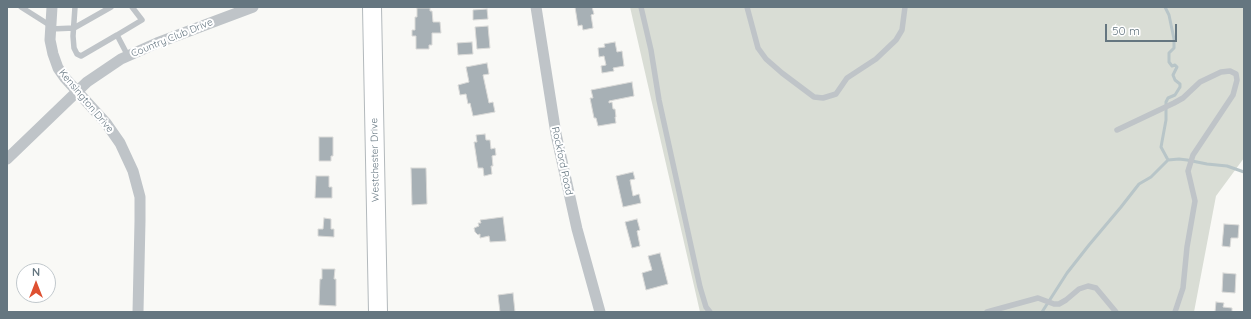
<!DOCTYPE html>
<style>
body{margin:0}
#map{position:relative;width:1251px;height:319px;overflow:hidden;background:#f9f9f6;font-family:Quicksand,sans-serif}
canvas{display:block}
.frame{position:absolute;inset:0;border:8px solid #657680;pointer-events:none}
.north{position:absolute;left:16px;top:263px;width:40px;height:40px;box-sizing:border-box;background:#fff;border:1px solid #c1c8cc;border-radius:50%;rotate:0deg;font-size:11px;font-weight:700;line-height:16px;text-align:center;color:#657680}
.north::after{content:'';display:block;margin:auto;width:14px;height:18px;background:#de5031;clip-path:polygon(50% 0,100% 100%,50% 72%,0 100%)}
.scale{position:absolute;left:1105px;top:24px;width:72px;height:18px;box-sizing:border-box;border:2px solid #657680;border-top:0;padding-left:5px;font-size:12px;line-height:14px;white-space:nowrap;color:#657680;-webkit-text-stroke:3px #fff;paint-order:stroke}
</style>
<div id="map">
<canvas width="1251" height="319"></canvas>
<div class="frame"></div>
<div class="north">N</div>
<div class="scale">50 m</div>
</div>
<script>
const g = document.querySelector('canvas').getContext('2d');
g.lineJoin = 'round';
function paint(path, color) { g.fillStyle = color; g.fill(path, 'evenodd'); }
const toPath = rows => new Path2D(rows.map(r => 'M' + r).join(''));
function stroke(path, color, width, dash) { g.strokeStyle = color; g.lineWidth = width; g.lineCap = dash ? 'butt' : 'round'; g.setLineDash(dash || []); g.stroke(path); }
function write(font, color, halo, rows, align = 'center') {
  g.font = font + ' Quicksand,sans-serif'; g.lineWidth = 4; g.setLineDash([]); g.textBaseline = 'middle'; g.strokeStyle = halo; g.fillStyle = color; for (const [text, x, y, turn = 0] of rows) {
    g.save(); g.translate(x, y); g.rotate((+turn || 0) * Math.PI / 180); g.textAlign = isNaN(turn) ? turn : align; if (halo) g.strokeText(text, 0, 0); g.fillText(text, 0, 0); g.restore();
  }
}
const green = toPath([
 [630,7,1244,7,1244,158,1216,196,1194,312,700,312]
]);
const stream = toPath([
 [1165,7,1169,15,1174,39,1174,48,1169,53,1169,62,1172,66,1175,65,1177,67,1173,75,1175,80,1180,84,1180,87,1175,95,1168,98,1166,102,1166,120,1161,147,1168,160],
 [1042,312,1067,273,1089,245,1121,207,1139,184,1151,177,1168,160,1179,159,1187,160,1207,164,1227,166,1244,172]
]);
const building = toPath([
 [575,7,592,7,594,14,591,15,593,28,583,30,582,25,578,26,575,7],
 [417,8,430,8,430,11,432,11,433,22,440,22,441,33,432,33,432,45,429,45,429,49,416,49,416,36,412,36,412,30,415,30,415,17,417,17,417,8],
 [487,9,488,19,473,20,473,10,487,9],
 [488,26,490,48,477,49,475,27,488,26],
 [472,42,473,54,458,55,457,43,472,42],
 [615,42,617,52,622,51,624,66,613,68,614,71,602,73,601,66,606,65,604,56,599,57,598,48,605,47,604,44,615,42],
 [487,63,489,74,483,75,489,103,493,102,495,112,473,116,470,103,468,104,466,94,460,95,458,85,469,82,466,67,487,63],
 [632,82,634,96,609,101,609,103,612,102,613,109,615,109,616,117,615,117,616,123,598,126,596,118,594,118,590,98,593,98,591,90,632,82],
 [485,134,486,140,490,140,491,149,495,148,496,155,492,156,493,166,491,166,492,174,484,176,483,168,478,168,474,142,477,142,476,135,485,134],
 [319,137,333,137,333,156,331,156,331,161,319,161,319,137],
 [411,168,426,168,427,204,412,205,411,168],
 [633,172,635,179,630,180,633,196,639,194,641,203,623,207,616,176,633,172],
 [316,176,329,176,329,187,332,187,332,198,315,198,316,176],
 [503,217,506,241,490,242,489,236,480,238,480,234,478,235,475,232,474,228,479,226,478,223,481,223,480,220,503,217],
 [324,218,331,219,331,229,334,229,334,237,318,236,318,229,323,229,324,218],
 [637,219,640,230,637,231,640,246,632,248,625,222,637,219],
 [1224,224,1239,225,1238,238,1231,238,1230,247,1222,246,1224,224],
 [660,253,668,284,646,290,642,273,652,270,648,256,660,253],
 [322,269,335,269,334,279,336,279,336,306,319,305,320,279,322,279,322,269],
 [1223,273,1236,274,1235,293,1222,292,1223,273],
 [513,293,515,312,500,312,498,295,513,293],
 [1216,302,1224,303,1223,307,1232,308,1232,312,1215,312,1216,302]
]);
const lane = toPath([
 [21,7,51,26],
 [75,7,73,36,74,48,77,54,81,56,117,35],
 [641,7,651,50,659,100,700,287,706,307,710,312],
 [747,7,758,48,766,59,782,73,814,97,823,98,836,94,847,78,876,59,896,40,902,30,905,7],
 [51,29,74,28,111,7],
 [128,56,117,35,142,20,132,7],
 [1117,130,1174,103,1183,98,1200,82,1221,72,1230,71,1236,74,1237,80,1233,95,1193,155,1188,171,1195,201,1187,247,1183,288,1175,312],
 [987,312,1038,298,1054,304,1059,304,1066,300,1079,289,1088,286,1096,288,1116,312]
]);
const street = toPath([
 [52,7,50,40,53,54,58,68,65,78,106,123,120,143,133,171,140,197,140,221,138,312],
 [536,7,556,134,577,229,600,312],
 [7,159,87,82,121,59,157,43,253,7]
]);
const primary = toPath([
 [372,7,378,312]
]);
const streetNames = [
 ["Country Club Drive",172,38,-22],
 ["Kensington Drive",86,101,50],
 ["Westchester Drive",375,160,-91],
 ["Rockford Road",562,161,78]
];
paint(green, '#d9ddd5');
stroke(stream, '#b8c5c8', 3);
paint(building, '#a7b0b5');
stroke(building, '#dadad8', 1);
stroke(primary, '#b3b9bc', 20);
stroke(lane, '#bfc4c8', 5.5);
stroke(street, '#bfc4c8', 11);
stroke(primary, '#fff', 18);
write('10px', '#657680', '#fff', streetNames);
</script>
